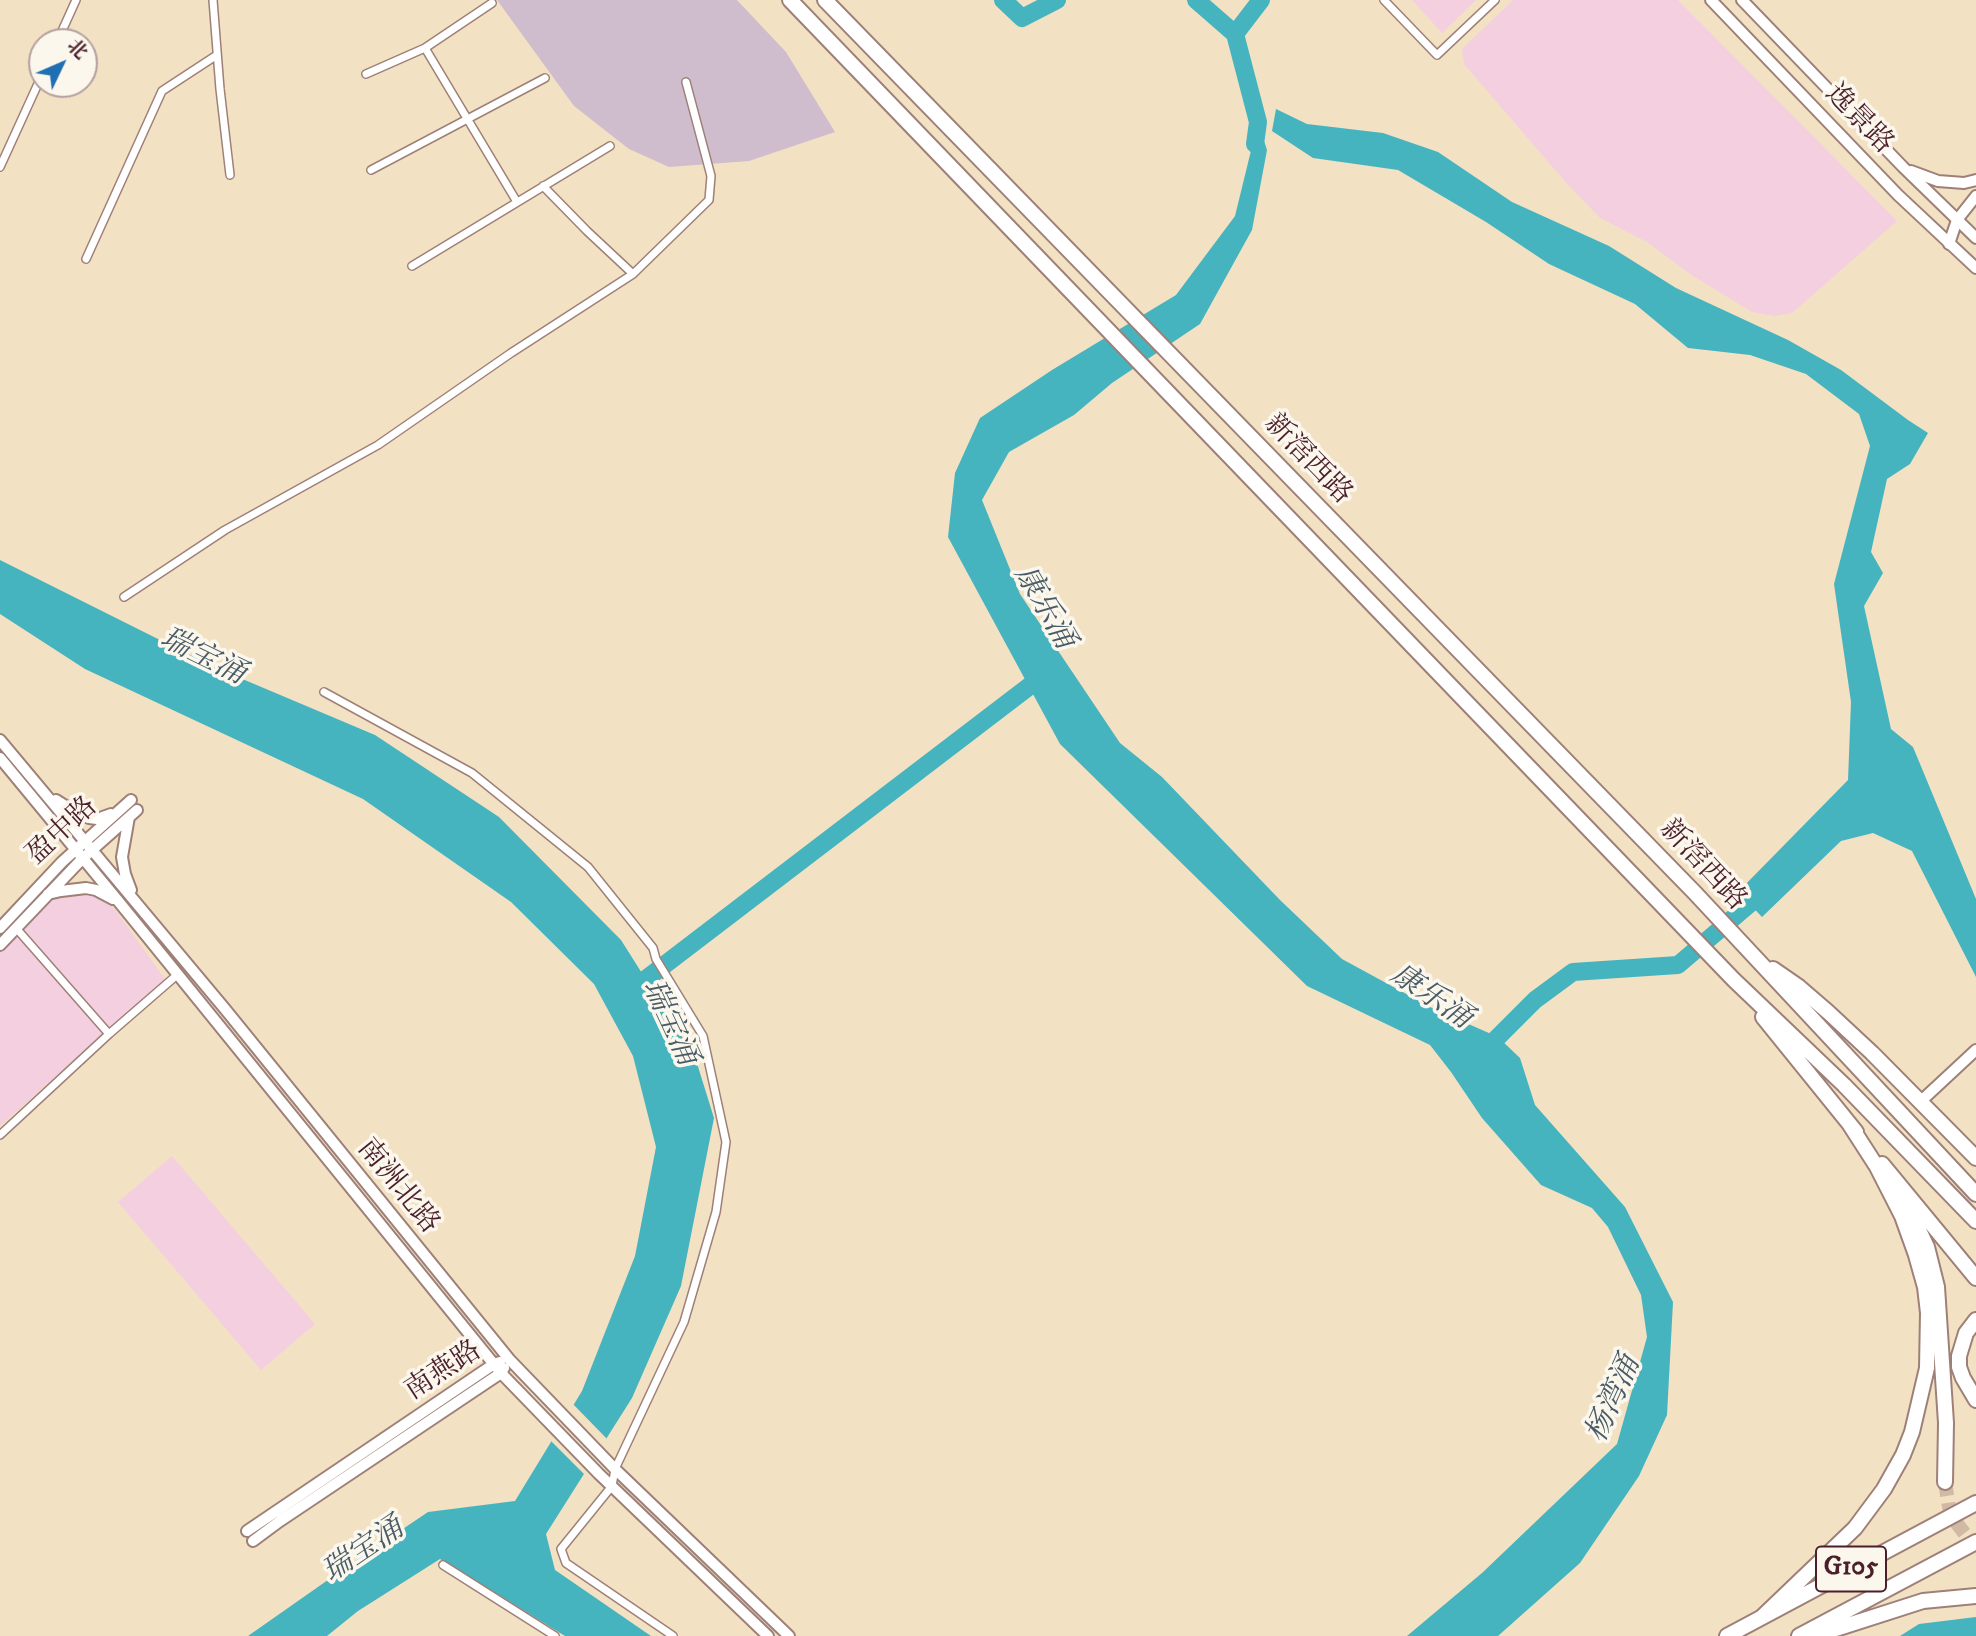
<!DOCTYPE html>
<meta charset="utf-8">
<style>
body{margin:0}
#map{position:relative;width:1976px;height:1636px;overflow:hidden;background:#f3e1c4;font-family:"IM FELL DW Pica","Noto Serif SC",serif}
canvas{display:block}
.north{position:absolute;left:28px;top:28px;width:70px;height:70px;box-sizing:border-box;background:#fbf7ec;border:2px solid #b4a19f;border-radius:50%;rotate:46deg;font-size:19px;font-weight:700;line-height:28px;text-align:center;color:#4a1f2b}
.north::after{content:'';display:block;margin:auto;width:24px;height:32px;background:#1f6fb2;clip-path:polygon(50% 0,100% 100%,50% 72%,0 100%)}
</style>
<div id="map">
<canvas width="1976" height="1636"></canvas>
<div class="north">北</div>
</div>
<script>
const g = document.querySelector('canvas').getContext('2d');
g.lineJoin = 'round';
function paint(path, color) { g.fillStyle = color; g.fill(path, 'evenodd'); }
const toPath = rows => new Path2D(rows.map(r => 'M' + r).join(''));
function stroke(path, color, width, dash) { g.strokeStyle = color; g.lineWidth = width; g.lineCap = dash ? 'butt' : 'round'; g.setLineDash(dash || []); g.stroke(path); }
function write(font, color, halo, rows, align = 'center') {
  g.font = font + ' "IM FELL DW Pica","Noto Serif SC",serif'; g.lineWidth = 7; g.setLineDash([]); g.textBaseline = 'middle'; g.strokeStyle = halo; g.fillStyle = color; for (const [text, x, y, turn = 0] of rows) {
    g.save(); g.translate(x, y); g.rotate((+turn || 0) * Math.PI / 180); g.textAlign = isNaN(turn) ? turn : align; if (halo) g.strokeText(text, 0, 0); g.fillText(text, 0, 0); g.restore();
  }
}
const built = toPath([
 [1412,0,1476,0,1442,33],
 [1513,0,1678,0,1897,221,1792,313,1774,316,1752,312,1693,276,1647,242,1600,218,1568,185,1464,64,1462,49],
 [74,893,94,896,114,908,165,979,0,1126,0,952,53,898],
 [172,1156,315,1324,261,1370,118,1202]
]);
const industrial = toPath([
 [497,0,737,0,786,52,835,132,749,161,669,167,629,149,574,106]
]);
const water = toPath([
 [1276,109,1307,124,1383,133,1438,152,1512,202,1609,246,1676,288,1788,340,1841,370,1908,420,1928,433,1910,464,1887,479,1871,552,1883,573,1864,606,1891,729,1913,747,1976,899,1976,977,1912,851,1873,833,1841,841,1762,917,1738,892,1848,780,1851,702,1834,584,1870,446,1859,414,1806,374,1750,355,1688,348,1635,304,1549,264,1486,222,1398,170,1313,158,1272,131],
 [1258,122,1267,150,1252,230,1200,324,1112,383,1074,415,1009,452,982,500,1020,594,1120,743,1162,777,1280,900,1342,959,1432,1008,1498,1037,1520,1058,1535,1105,1625,1207,1673,1302,1667,1415,1639,1476,1580,1563,1498,1636,1407,1636,1482,1573,1617,1444,1647,1337,1641,1295,1608,1227,1592,1208,1541,1185,1482,1118,1451,1072,1430,1045,1307,986,1060,744,948,537,955,473,980,418,1052,370,1176,295,1235,216],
 [0,560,214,667,375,735,499,817,621,940,695,1057,714,1118,681,1286,632,1398,546,1534,555,1570,651,1636,565,1636,440,1559,358,1611,327,1636,248,1636,345,1568,428,1512,515,1501,582,1391,635,1256,656,1147,633,1056,594,984,511,902,363,799,85,669,0,614],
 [1976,1617,1976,1636,1900,1636,1919,1624]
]);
const pier = toPath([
 [571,1402,609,1441,587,1477,549,1439]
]);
const river = toPath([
 [1003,0,1022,18,1057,0],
 [1196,0,1235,34,1258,122,1255,144],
 [1235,34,1261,0],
 [634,999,646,979,1048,672],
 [1482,1053,1535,1000,1573,972,1678,965,1766,890]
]);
const highwayTunnel = toPath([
 [1945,1482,1949,1507,1955,1521,1976,1548]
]);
const street = toPath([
 [213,0,220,89,230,175],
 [1384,0,1437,55,1495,0],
 [57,42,76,0],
 [425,48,517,202],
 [366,74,425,48,492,3],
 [0,167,42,75],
 [371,170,545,78],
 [543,186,587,231,633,274],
 [86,259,162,91,217,55],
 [412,266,610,146],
 [124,597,225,530,378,445,511,353,633,274,709,200,711,176,686,82],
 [324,692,472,773,588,867,653,948,656,959,703,1036,726,1142,716,1212,684,1322,615,1469,612,1486,561,1549,566,1563,673,1636],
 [16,928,109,1034],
 [0,1135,109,1034,177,975],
 [443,1565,555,1636]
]);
const secondary = toPath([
 [1711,0,1898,195,1976,268],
 [1742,0,1903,167,1976,238],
 [1911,171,1938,181,1964,183,1976,180],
 [1949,244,1957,220,1976,196],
 [0,740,225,1009,509,1359,615,1469,789,1636],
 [0,758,119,902,501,1373,599,1474,768,1636],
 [56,800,78,814,89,818,97,819,111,814],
 [129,817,122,857,125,874,131,890],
 [48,894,61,891,86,888,96,890,113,899],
 [0,928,62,862,131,800],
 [0,945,83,858,137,810],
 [1920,1102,1976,1050],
 [247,1531,494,1364,500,1362],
 [253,1541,280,1521,501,1373,504,1368]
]);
const highway = toPath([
 [790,0,1734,980,1844,1085,1976,1221],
 [825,0,1695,893,1976,1194],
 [1773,969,1799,987,1828,1012,1872,1053,1976,1158],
 [1763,1017,1856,1132],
 [1882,1164,1976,1278],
 [1904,1200,1910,1211,1927,1247,1937,1287,1946,1423,1945,1482],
 [1976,1320,1966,1333,1959,1356,1959,1367,1963,1378,1976,1400],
 [1762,1617,1855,1528,1884,1489,1903,1455,1912,1432,1927,1368,1928,1313,1925,1287,1916,1255,1902,1216,1877,1167,1850,1125],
 [1727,1636,1976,1503],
 [1799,1636,1976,1542],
 [1814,1636,1923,1601,1976,1596]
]);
const shields = [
 [1851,1569,70]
];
const shieldNames = [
 ["G105",1851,1569]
];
const streetNames = [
 ["逸景路",1858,120,46],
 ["新滘西路",1307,460,46],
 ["盈中路",63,832,-43],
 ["新滘西路",1702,866,47],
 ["南洲北路",397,1187,51],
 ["南燕路",444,1372,-33]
];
const waterNames = [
 ["康乐涌",1043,608,60],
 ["瑞宝涌",202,658,26],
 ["康乐涌",1430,998,34],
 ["瑞宝涌",668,1023,65],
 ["杨湾涌",1615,1400,-66],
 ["瑞宝涌",364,1552,-34]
];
paint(built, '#f3cfdf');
paint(industrial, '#cfbdce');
paint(water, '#45b4bf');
paint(pier, '#f3e1c4');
stroke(river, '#45b4bf', 18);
stroke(highwayTunnel, '#d1baa5', 14, [14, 7]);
stroke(street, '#9e8078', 10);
stroke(secondary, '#9e8078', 14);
stroke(highway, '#9e8078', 18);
stroke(street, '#fff', 7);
stroke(secondary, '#fff', 10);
stroke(highway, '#fff', 14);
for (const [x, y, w] of shields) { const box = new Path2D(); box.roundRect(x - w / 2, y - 22.5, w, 45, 5); g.fillStyle = '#fbf7ec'; g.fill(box); stroke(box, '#4a1f2b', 2); }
write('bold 26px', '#4a1f2b', null, shieldNames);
write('28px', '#4a1f2b', '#fbf7ec', streetNames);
write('italic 30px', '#485b66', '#fbf7ec', waterNames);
</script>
